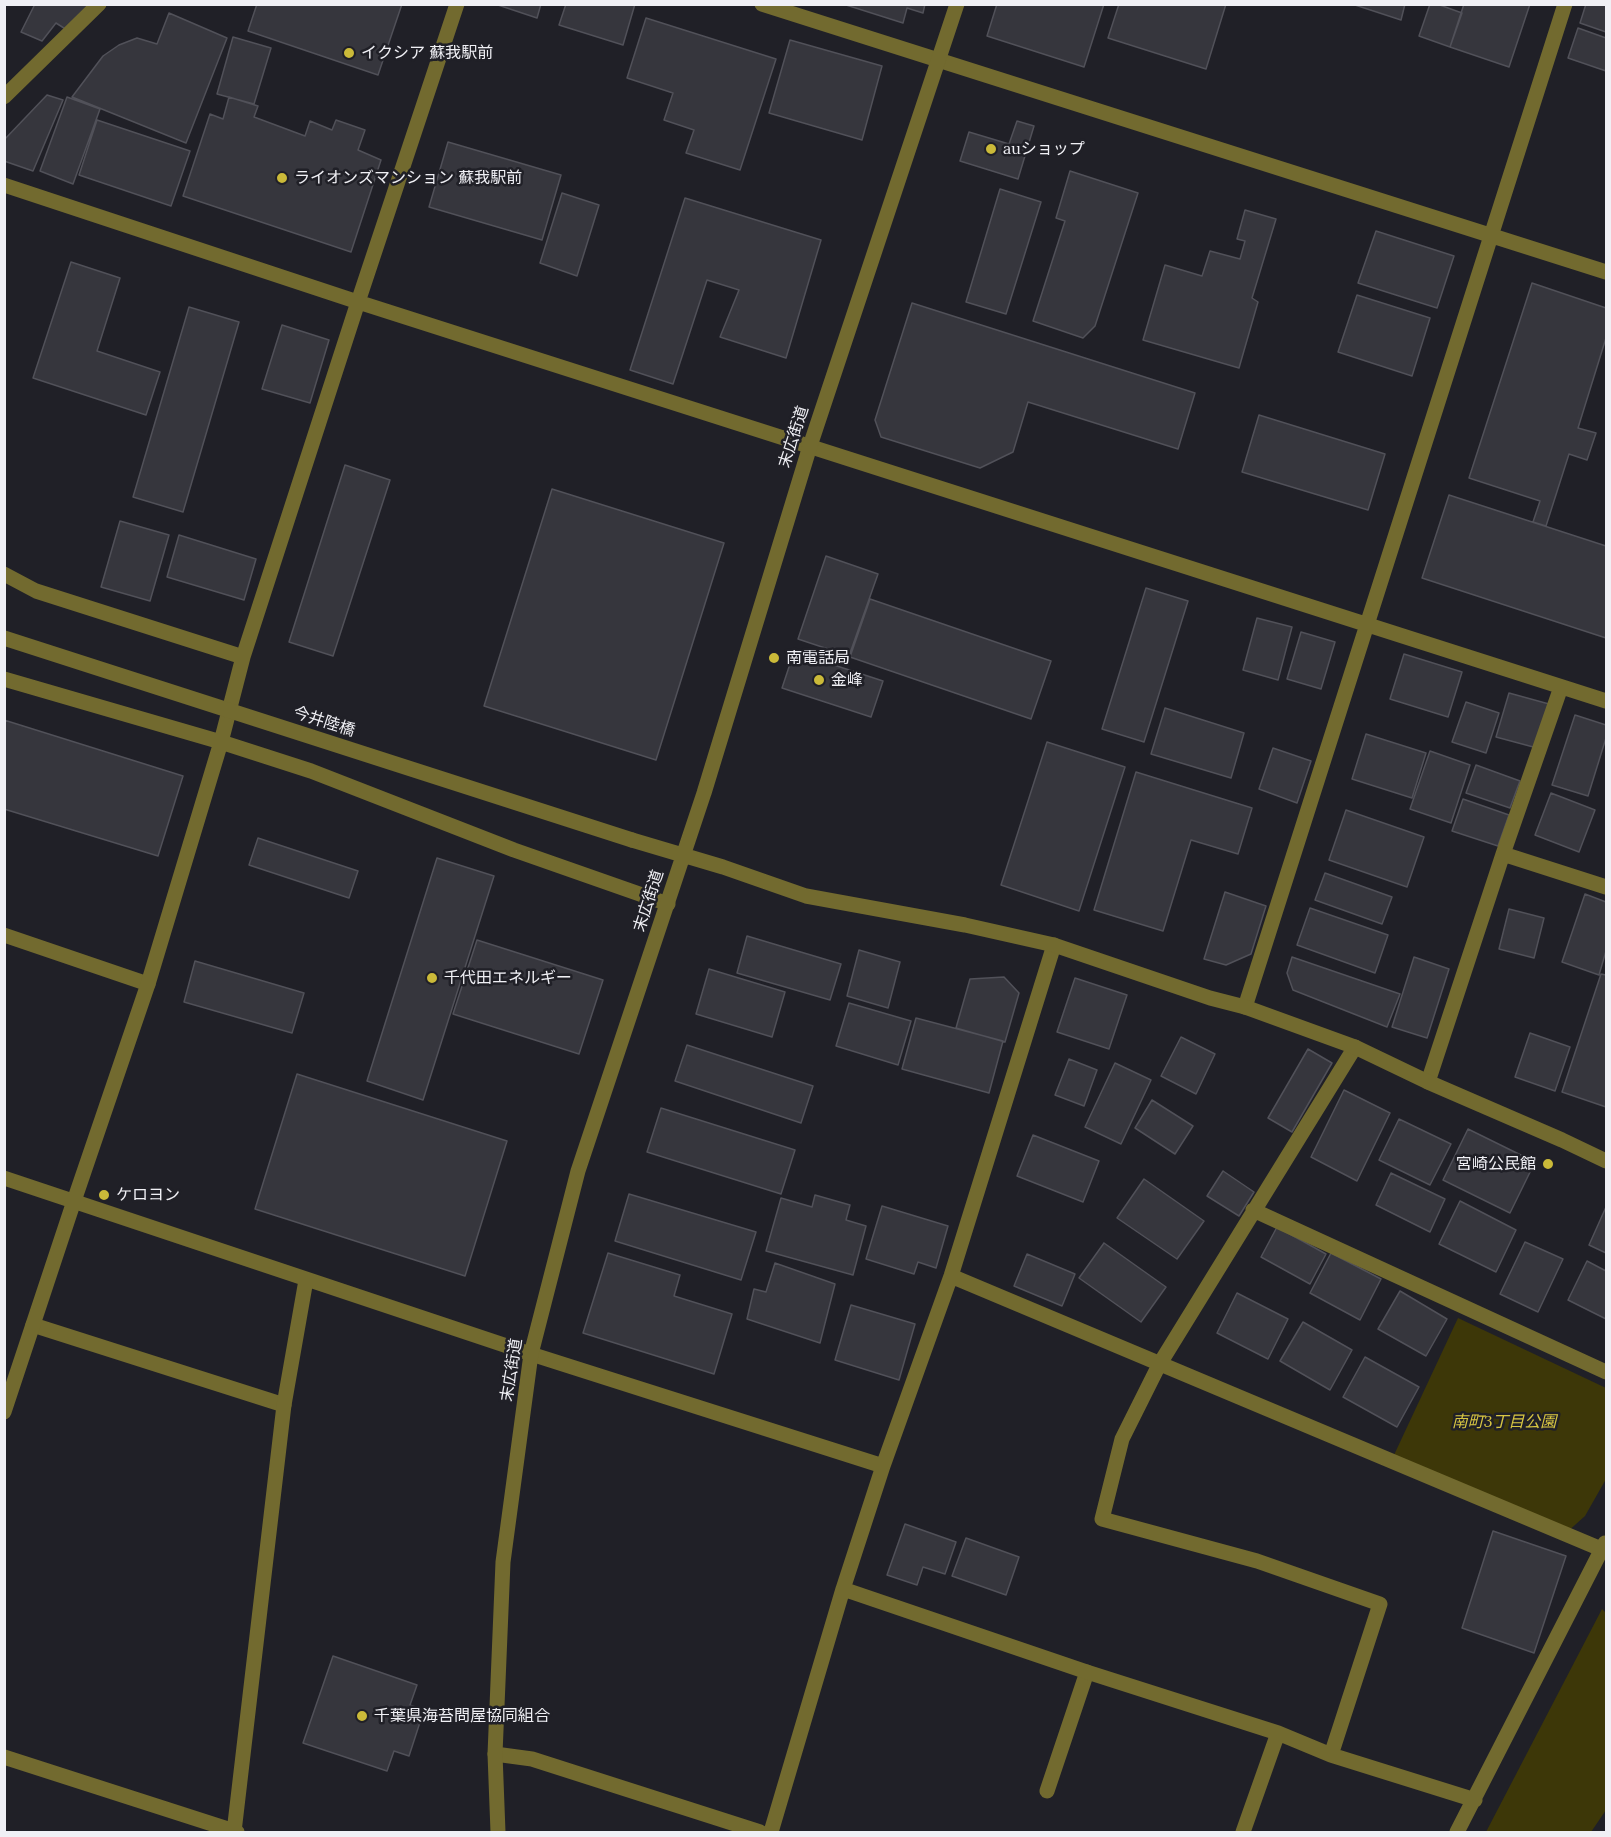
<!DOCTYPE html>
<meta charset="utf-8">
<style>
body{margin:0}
#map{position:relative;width:1611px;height:1837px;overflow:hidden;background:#202027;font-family:Lora,serif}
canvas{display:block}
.frame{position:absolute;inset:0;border:6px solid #f0f0f5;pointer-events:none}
</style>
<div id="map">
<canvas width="1611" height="1837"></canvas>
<div class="frame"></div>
</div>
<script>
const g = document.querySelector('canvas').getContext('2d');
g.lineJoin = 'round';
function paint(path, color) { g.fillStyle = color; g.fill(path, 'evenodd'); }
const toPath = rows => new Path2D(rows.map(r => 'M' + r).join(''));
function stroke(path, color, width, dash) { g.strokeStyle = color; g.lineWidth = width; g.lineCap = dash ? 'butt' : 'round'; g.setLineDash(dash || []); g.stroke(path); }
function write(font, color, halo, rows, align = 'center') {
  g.font = font + ' Lora,"Noto Sans JP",serif'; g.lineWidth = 5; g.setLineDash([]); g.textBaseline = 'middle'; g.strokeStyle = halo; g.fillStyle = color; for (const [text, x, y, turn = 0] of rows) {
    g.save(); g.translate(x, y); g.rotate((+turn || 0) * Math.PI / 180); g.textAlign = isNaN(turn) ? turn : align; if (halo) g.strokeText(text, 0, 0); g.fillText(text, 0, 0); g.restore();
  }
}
const green = toPath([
 [1458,1318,1606,1388,1606,1479,1585,1516,1566,1533,1394,1455],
 [1602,1609,1606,1613,1606,1810,1591,1832,1486,1832]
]);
const building = toPath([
 [35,4,93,4,67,30,56,23,42,41,21,32,35,4],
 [257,4,402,4,378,75,248,31,257,4],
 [495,4,541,4,537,18,495,4],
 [566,4,635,4,623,45,559,25,566,4],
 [843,4,925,4,923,13,907,8,903,23,843,4],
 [997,4,1104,4,1084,67,987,36,997,4],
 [1119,4,1226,4,1206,69,1108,38,1119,4],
 [1352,4,1405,4,1401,20,1352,4],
 [1430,4,1437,4,1462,13,1450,47,1419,36,1430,4],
 [1464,4,1530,4,1509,67,1450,47,1464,4],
 [1586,4,1606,4,1606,32,1580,23,1586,4],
 [169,13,227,38,186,143,72,97,103,56,119,45,137,38,157,44,169,13],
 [646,18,776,59,740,170,686,153,694,130,664,120,673,93,627,78,646,18],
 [1578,28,1606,38,1606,71,1568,58,1578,28],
 [233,37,271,48,254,104,217,94,233,37],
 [790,40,882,66,862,140,769,113,790,40],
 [47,95,63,100,33,171,4,161,4,140,47,95],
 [67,97,100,109,73,184,40,171,67,97],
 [229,97,258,106,254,117,305,136,310,121,332,130,336,120,365,130,358,150,381,160,351,252,183,196,210,114,223,119,229,97],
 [97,120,190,151,171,206,79,175,97,120],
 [1017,121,1034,126,1018,179,960,161,969,132,1009,144,1017,121],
 [448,142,561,175,542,240,429,207,448,142],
 [1070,171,1138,193,1095,326,1083,338,1033,321,1065,221,1056,218,1070,171],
 [1000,189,1041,202,1006,314,966,302,1000,189],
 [562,193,599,205,577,276,540,263,562,193],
 [685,198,821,240,786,358,720,337,739,290,707,280,673,384,630,370,685,198],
 [1245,210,1276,219,1252,298,1258,302,1239,368,1143,340,1165,265,1202,276,1210,251,1240,259,1245,241,1237,239,1245,210],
 [1376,231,1454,256,1437,308,1358,283,1376,231],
 [71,262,120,278,97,351,160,372,146,415,33,378,71,262],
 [1532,283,1606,308,1606,338,1578,428,1596,433,1587,460,1569,454,1546,526,1533,522,1540,501,1469,478,1532,283],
 [1357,295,1430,318,1412,376,1338,352,1357,295],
 [912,303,1195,393,1178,449,1028,402,1013,452,980,468,881,437,875,420,912,303],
 [189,307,239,322,183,512,133,497,189,307],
 [282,325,329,340,310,403,262,389,282,325],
 [1259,415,1385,454,1368,510,1242,472,1259,415],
 [345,465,390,480,333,656,289,642,345,465],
 [552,489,724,543,656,760,484,706,552,489],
 [1449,495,1606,546,1606,638,1422,578,1449,495],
 [120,521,169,535,150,601,101,587,120,521],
 [179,535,256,559,244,600,167,577,179,535],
 [826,556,878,574,849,656,798,639,826,556],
 [1146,588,1188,601,1144,742,1102,729,1146,588],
 [870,599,1051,661,1031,719,850,657,870,599],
 [1257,618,1292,627,1278,680,1243,670,1257,618],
 [1301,632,1335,642,1321,689,1287,679,1301,632],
 [794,652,883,681,871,717,782,688,794,652],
 [1404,654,1462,672,1448,717,1390,699,1404,654],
 [1509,693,1549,704,1537,748,1496,737,1509,693],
 [1466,702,1499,713,1486,753,1452,742,1466,702],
 [1165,708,1244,733,1231,778,1151,754,1165,708],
 [1575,715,1606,725,1606,738,1588,796,1552,785,1575,715],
 [4,720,183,776,158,856,4,809,4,720],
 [1366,734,1426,753,1412,798,1352,779,1366,734],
 [1047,742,1125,767,1079,911,1001,885,1047,742],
 [1273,748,1311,761,1297,803,1259,789,1273,748],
 [1430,751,1470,765,1451,823,1410,809,1430,751],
 [1476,765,1520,781,1510,808,1466,793,1476,765],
 [1136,772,1252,808,1238,854,1191,840,1163,931,1094,910,1136,772],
 [1551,793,1595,810,1579,852,1535,835,1551,793],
 [1463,799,1509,815,1498,846,1452,831,1463,799],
 [1346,810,1424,837,1407,887,1329,860,1346,810],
 [258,838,358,871,349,898,249,865,258,838],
 [437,858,494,876,423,1100,367,1081,437,858],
 [1325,873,1392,897,1382,924,1315,900,1325,873],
 [1225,892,1266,906,1251,954,1226,965,1204,959,1225,892],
 [1585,894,1606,902,1606,951,1599,975,1562,962,1585,894],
 [1310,908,1388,935,1375,973,1297,945,1310,908],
 [1509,909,1544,918,1534,958,1499,949,1509,909],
 [747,936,841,964,830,1000,737,973,747,936],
 [477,940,603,980,579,1054,453,1014,477,940],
 [859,950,900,962,888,1008,847,996,859,950],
 [1292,957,1400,994,1387,1027,1293,990,1287,973,1292,957],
 [1414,957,1449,969,1427,1038,1392,1027,1414,957],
 [195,961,304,993,292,1033,184,1002,195,961],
 [709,969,785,992,772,1037,696,1014,709,969],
 [1601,974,1606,975,1606,1107,1562,1092,1601,974],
 [1004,977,1019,993,1005,1042,956,1028,970,979,1004,977],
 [1075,978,1127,995,1109,1049,1057,1032,1075,978],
 [849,1003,911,1021,898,1065,836,1046,849,1003],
 [916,1018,1003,1041,989,1093,902,1069,916,1018],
 [1530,1033,1570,1047,1555,1091,1515,1077,1530,1033],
 [1181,1037,1215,1054,1196,1094,1161,1076,1181,1037],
 [687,1045,813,1086,801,1123,675,1081,687,1045],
 [1308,1049,1332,1063,1292,1132,1268,1118,1308,1049],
 [1069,1059,1097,1070,1084,1106,1055,1095,1069,1059],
 [1115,1063,1151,1080,1121,1144,1085,1127,1115,1063],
 [297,1074,507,1141,465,1276,255,1209,297,1074],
 [1344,1090,1390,1113,1357,1181,1311,1157,1344,1090],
 [1152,1100,1193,1126,1175,1154,1135,1128,1152,1100],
 [661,1108,795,1150,781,1194,647,1152,661,1108],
 [1399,1119,1451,1144,1430,1185,1379,1160,1399,1119],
 [1468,1129,1535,1162,1510,1213,1443,1180,1468,1129],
 [1033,1135,1099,1161,1083,1202,1017,1176,1033,1135],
 [1223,1171,1254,1192,1239,1216,1207,1196,1223,1171],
 [1391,1173,1445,1199,1430,1232,1376,1205,1391,1173],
 [1144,1179,1204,1221,1177,1259,1117,1218,1144,1179],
 [629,1194,756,1232,741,1280,615,1241,629,1194],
 [815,1195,850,1205,846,1220,866,1226,853,1275,766,1251,781,1198,812,1207,815,1195],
 [1460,1201,1516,1230,1496,1272,1439,1244,1460,1201],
 [882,1206,948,1226,936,1268,918,1262,914,1274,866,1259,882,1206],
 [1606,1207,1606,1253,1589,1245,1606,1207],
 [1277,1227,1326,1254,1310,1284,1261,1257,1277,1227],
 [1525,1242,1563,1259,1538,1312,1500,1294,1525,1242],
 [1104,1243,1166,1287,1141,1322,1079,1278,1104,1243],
 [608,1253,680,1275,674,1296,732,1314,714,1374,583,1333,608,1253],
 [1331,1253,1381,1279,1360,1320,1310,1293,1331,1253],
 [1027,1254,1075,1274,1062,1306,1014,1286,1027,1254],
 [1587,1261,1606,1271,1606,1319,1568,1300,1587,1261],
 [775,1263,835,1284,820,1343,747,1319,754,1289,766,1292,775,1263],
 [1400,1291,1447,1319,1426,1356,1378,1329,1400,1291],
 [1237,1293,1288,1319,1268,1359,1217,1333,1237,1293],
 [851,1305,915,1324,899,1380,835,1360,851,1305],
 [1303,1322,1352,1350,1330,1390,1280,1361,1303,1322],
 [1365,1357,1419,1387,1397,1427,1343,1397,1365,1357],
 [905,1524,956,1542,945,1574,923,1567,917,1585,887,1575,905,1524],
 [1493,1531,1566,1556,1534,1653,1462,1628,1493,1531],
 [966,1538,1019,1557,1006,1595,952,1576,966,1538],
 [333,1656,417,1685,410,1705,424,1710,409,1756,394,1751,387,1771,303,1743,333,1656]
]);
const service = toPath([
 [4,935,148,984],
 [33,1325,284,1405],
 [1047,1791,1087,1672]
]);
const minor = toPath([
 [762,4,1606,272],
 [4,97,99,4],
 [4,185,358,302,1606,701],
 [4,574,36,591,243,657],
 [4,679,221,742,311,771,514,850,668,904],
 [1503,854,1606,887],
 [1245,1007,1565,4],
 [1428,1082,1503,854,1561,687],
 [4,1178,531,1354,883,1466],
 [1253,1210,1606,1372],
 [951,1276,1601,1549],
 [4,1412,74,1201,148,984,221,742,243,657,358,302,457,4],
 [843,1589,1087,1672,1278,1733,1331,1755,1475,1800],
 [495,1754,532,1759,760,1832],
 [1331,1755,1380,1604,1257,1561,1102,1519,1122,1439,1159,1365,1355,1047],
 [4,1757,237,1832],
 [234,1832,284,1405,306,1280],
 [771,1832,843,1589,883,1466,951,1276,1054,945],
 [1243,1832,1278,1733],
 [1457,1832,1605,1543]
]);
const tertiary = toPath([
 [632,840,723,867,806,896,965,925,1054,945,1210,998,1245,1007,1355,1047,1428,1082,1562,1140,1606,1161],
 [498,1832,495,1754,503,1562,531,1354,578,1171,704,793,810,446,957,4]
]);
const tertiaryBridge = toPath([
 [4,638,632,840]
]);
const markers = [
 [349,53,6,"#cbba39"],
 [991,149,6,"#cbba39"],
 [282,178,6,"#cbba39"],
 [774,658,6,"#cbba39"],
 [819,680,6,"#cbba39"],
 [432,978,6,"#cbba39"],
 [1548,1164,6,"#cbba39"],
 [104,1195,6,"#cbba39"],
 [362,1716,6,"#cbba39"]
];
const poiNames = [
 ["イクシア 蘇我駅前",361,53],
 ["auショップ",1003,149],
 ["ライオンズマンション 蘇我駅前",294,178],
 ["南電話局",786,658],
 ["金峰",831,680],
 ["千代田エネルギー",444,978],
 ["宮崎公民館",1536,1164,"right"],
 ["ケロヨン",116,1195],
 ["千葉県海苔問屋協同組合",374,1716]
];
const streetNames = [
 ["末広街道",794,437,-72],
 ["今井陸橋",324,722,18],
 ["末広街道",649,901,-72],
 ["末広街道",512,1370,-81]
];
const parkNames = [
 ["南町3丁目公園",1504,1422]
];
paint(green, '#3d3708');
paint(building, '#36363d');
stroke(building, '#515159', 1.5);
stroke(service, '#726a2f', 15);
stroke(minor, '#726a2f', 15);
stroke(tertiary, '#726a2f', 15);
stroke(tertiaryBridge, '#726a2f', 15);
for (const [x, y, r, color] of markers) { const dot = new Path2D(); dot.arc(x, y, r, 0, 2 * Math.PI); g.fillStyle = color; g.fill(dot); stroke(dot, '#202027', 2); }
write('16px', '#f0f0f5', '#202027', poiNames, 'left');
write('16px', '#f0f0f5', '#202027', streetNames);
write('italic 16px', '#d8c642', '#202027', parkNames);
</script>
